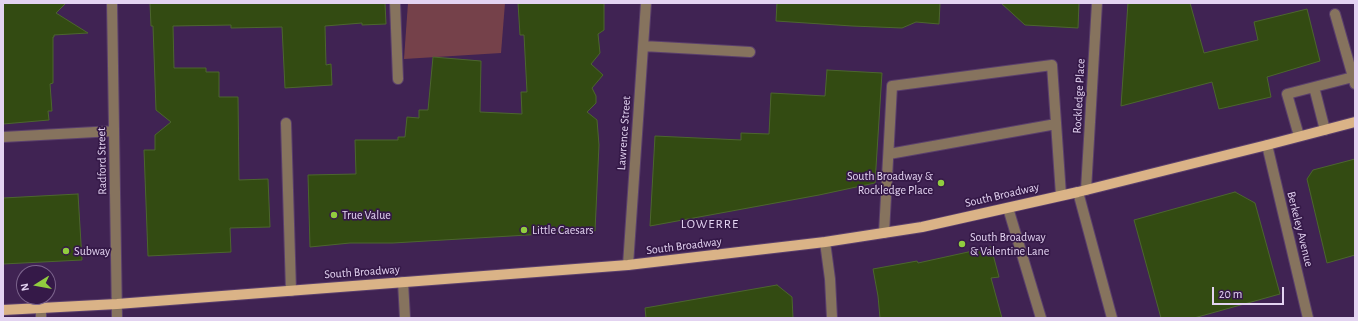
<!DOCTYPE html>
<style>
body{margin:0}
#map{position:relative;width:1358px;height:321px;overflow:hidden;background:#402353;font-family:"Alegreya Sans",sans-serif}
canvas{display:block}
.frame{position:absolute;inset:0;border:4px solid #e3d3f1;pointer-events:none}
.north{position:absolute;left:16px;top:265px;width:40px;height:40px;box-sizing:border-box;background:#351948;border:1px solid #7b638c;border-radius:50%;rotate:259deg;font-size:11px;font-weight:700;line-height:16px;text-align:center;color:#e3d3f1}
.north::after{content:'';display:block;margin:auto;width:14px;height:18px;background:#91cd3f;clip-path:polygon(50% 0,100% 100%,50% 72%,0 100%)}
.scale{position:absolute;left:1212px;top:287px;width:72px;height:18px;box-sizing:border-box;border:2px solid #e3d3f1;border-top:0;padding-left:5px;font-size:12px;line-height:14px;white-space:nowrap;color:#e3d3f1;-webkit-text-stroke:3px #351948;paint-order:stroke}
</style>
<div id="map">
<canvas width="1358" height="321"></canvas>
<div class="frame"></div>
<div class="north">N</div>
<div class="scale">20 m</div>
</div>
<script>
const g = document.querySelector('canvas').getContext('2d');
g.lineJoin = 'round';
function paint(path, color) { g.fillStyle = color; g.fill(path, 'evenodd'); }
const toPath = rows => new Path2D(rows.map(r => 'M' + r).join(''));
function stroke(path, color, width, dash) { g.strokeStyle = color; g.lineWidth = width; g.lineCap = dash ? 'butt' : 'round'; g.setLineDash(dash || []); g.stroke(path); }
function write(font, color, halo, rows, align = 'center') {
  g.font = font + ' "Alegreya Sans",sans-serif'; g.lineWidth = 3.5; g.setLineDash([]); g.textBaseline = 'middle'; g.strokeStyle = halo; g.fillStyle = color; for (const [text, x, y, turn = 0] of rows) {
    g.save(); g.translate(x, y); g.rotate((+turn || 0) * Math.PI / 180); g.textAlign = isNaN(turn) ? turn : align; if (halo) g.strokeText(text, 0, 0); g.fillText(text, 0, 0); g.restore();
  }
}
const green = toPath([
 [408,3,505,3,501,53,404,59]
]);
const building = toPath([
 [3,3,66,3,56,13,88,33,54,35,54,37,53,37,53,83,50,84,52,111,48,111,49,120,3,124,3,3],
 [150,3,385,3,386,24,362,25,362,23,325,26,326,65,331,64,332,85,285,88,282,27,231,28,231,25,173,26,174,68,206,68,206,72,219,72,219,97,238,97,239,180,268,179,270,227,230,228,231,252,148,256,144,150,155,150,155,135,171,122,156,110,153,26,151,26,150,3],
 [518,3,604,3,604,30,598,34,600,53,591,64,603,75,592,88,596,96,596,103,587,112,597,120,599,145,595,231,393,243,350,243,310,247,308,175,356,174,355,140,398,140,398,137,405,137,407,117,419,118,419,110,428,110,433,57,481,61,480,112,522,114,521,92,527,92,524,35,520,35,518,3],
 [777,3,940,3,939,24,916,22,902,28,852,26,776,21,777,3],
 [1001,3,1079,3,1078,28,1025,25,1001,3],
 [1128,3,1190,3,1204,53,1258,40,1254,22,1307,9,1320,61,1267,77,1271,97,1219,109,1212,82,1121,106,1128,3],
 [827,70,882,73,875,183,819,195,650,226,655,136,741,140,741,133,769,134,771,93,825,96,827,70],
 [1355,159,1355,255,1327,263,1307,179,1313,170,1355,159],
 [1235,192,1255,203,1280,294,1194,318,1161,318,1134,220,1235,192],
 [78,194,82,260,3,264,3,198,78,194],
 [991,247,999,277,991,278,1002,318,880,318,878,296,873,269,917,261,918,263,991,247],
 [777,285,792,297,793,318,646,318,645,308,777,285]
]);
const minor = toPath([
 [112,3,117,318],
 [395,3,398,79],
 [1335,14,1353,77],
 [643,46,750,52],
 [1314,87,1325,130],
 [286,123,291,291],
 [1299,136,1287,94,1353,77,1355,84],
 [3,137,114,131],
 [1267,145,1308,318],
 [889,154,1056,124],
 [1086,190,1097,3],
 [1078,192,1112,318],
 [1008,208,1041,318],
 [884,233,892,86,1052,65,1061,195],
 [825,242,830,279,832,318],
 [628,265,646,3],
 [403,282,405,318],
 [41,309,41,318]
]);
const major = toPath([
 [3,310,117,304,628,265,825,242,922,227,1078,192,1267,145,1355,122]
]);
const markers = [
 [941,183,4,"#91cd3f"],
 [334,215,4,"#91cd3f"],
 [524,230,4,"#91cd3f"],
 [962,244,4,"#91cd3f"],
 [66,251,4,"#91cd3f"]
];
const streetNames = [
 ["Rockledge Place",1079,96,-87],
 ["Lawrence Street",624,133,-86],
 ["Radford Street",102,161,-91],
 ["South Broadway",1002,195,-13],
 ["Berkeley Avenue",1300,229,76],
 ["South Broadway",684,246,-7],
 ["South Broadway",362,272,-4]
];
const poiNames = [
 ["South Broadway &",933,176,"right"],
 ["Rockledge Place",933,190,"right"],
 ["True Value",342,215],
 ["Little Caesars",532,230],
 ["South Broadway",970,237],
 ["& Valentine Lane",970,251],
 ["Subway",74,251]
];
const neighbourhoodNames = [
 ["LOWERRE",710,224]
];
paint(green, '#75414a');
paint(building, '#334b12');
stroke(building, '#4c662e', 1);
stroke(minor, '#5a3f6c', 12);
stroke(major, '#5a3f6c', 12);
stroke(minor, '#86735e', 10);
stroke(major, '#dab387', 10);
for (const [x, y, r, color] of markers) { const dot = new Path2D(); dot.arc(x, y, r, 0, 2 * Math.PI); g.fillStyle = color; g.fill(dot); stroke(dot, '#351948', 1.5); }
write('12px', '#e3d3f1', '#351948', streetNames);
write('12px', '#e3d3f1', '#351948', poiNames, 'left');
g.letterSpacing = '1px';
write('13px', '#e3d3f1', '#351948', neighbourhoodNames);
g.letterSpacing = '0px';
</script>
